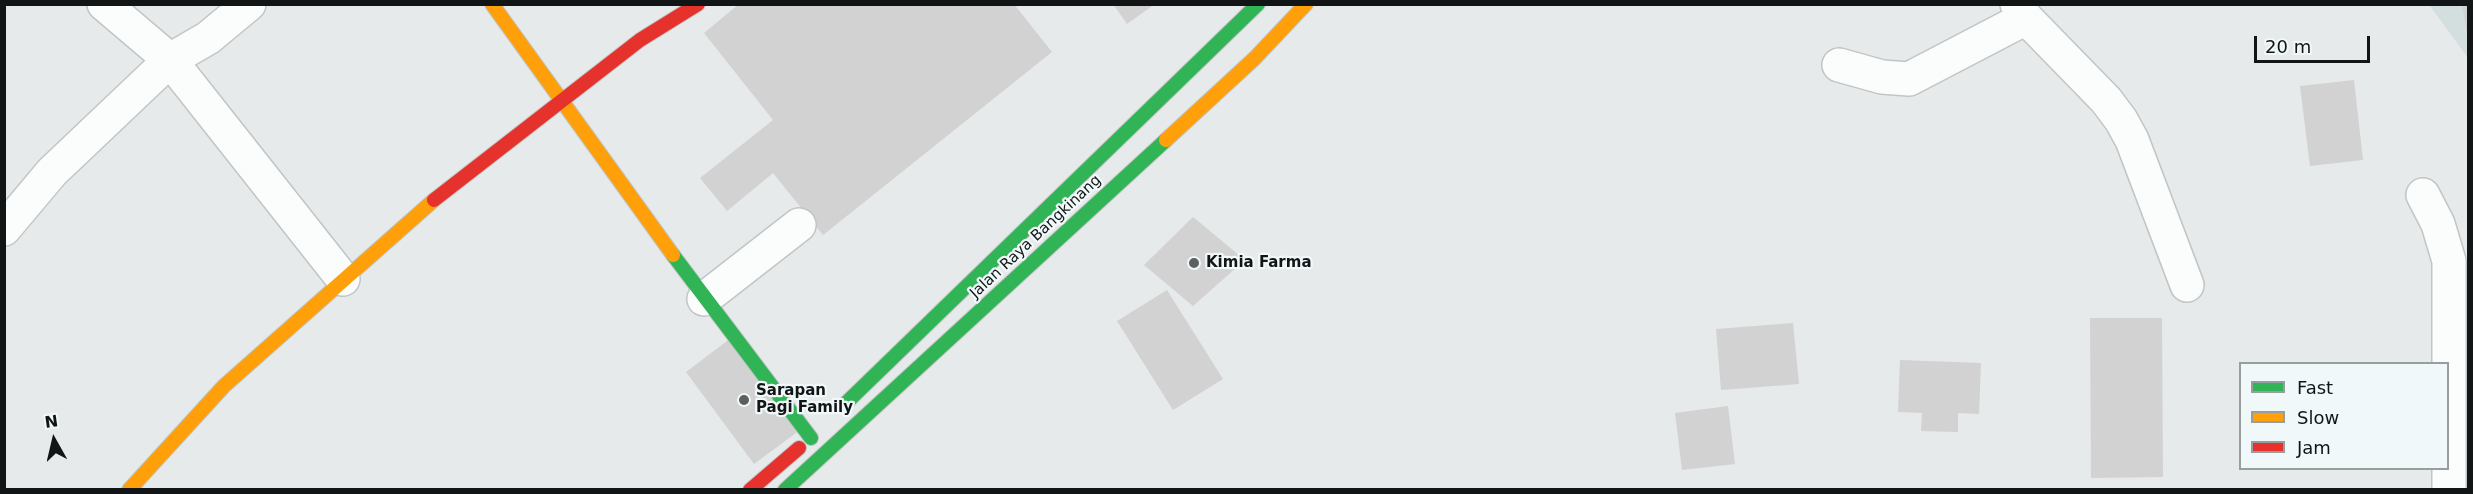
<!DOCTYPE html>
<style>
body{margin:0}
#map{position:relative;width:2473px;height:494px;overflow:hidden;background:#e6eaea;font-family:"DejaVu Sans",sans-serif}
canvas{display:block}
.frame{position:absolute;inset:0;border:6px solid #121515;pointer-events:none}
.legend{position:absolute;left:2239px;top:362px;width:210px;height:108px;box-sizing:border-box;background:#f1f8f9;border:2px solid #989d9e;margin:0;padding:8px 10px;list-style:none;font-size:18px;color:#121515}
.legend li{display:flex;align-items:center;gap:12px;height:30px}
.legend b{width:30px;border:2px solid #989d9e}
.north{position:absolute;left:24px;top:410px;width:60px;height:60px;-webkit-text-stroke:4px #f1f8f9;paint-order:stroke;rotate:352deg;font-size:16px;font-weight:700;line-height:24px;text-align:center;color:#121515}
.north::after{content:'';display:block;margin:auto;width:21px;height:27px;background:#121515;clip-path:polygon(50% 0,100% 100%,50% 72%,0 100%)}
.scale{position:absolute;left:2254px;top:36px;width:116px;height:27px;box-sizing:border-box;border:3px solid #121515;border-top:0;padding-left:8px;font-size:18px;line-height:21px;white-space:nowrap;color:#121515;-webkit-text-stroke:4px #f1f8f9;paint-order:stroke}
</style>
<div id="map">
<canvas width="2473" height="494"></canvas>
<div class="frame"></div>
<ul class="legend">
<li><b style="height:8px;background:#30b455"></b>Fast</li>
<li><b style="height:8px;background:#ff9f0a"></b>Slow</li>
<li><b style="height:8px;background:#e5322d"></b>Jam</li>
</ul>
<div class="north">N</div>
<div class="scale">20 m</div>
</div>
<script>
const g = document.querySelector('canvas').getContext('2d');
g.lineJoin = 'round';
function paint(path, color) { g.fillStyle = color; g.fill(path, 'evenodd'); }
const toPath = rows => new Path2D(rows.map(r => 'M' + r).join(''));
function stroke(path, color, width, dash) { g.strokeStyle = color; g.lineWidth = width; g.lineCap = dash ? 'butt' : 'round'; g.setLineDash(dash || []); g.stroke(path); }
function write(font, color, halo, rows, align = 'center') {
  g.font = font + ' "DejaVu Sans",sans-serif'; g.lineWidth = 4.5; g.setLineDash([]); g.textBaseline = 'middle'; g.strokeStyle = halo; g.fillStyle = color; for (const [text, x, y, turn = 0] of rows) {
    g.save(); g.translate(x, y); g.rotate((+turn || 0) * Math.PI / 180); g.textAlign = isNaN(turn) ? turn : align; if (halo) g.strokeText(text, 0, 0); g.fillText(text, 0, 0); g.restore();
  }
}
const built = toPath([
 [2429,5,2468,5,2468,58,2444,25]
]);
const building = toPath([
 [739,4,1014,4,1052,52,823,235,773,173,727,211,700,178,773,120,704,33],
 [1113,4,1155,4,1127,24],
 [2462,4,2468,4,2468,34,2467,34],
 [2354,80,2363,160,2310,166,2300,86],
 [1193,217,1245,260,1193,306,1144,265],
 [1167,290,1223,379,1173,410,1117,321],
 [2090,318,2162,318,2163,477,2091,478],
 [1793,323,1799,384,1721,390,1716,329],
 [731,338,800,430,754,464,686,372],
 [1900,360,1981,363,1979,414,1958,413,1958,432,1921,431,1922,413,1898,412],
 [1728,406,1735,464,1682,470,1675,413]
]);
const street = toPath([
 [104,4,170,60,343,279],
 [2017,4,2026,18,2106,100,2121,120,2132,140,2187,285],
 [1839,65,1882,77,1909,79,2026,18],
 [2423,195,2438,224,2449,261,2449,490],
 [4,229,52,172,170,60,208,38,249,4],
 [704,299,799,225]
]);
const fast = toPath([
 [673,255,811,438],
 [845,404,1258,4],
 [785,490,1166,140]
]);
const slow = toPath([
 [492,4,673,255],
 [1166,140,1255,58,1306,4],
 [129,490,224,386,434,200]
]);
const jam = toPath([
 [434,200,640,40,698,4],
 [750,490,799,448]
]);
const markers = [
 [1194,263,6,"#5c6060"],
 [744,400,6,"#5c6060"]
];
const streetNames = [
 ["Jalan Raya Bangkinang",1036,237,-43]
];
const poiNames = [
 ["Kimia Farma",1206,263],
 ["Sarapan",756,391],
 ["Pagi Family",756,408]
];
paint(built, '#d3dedf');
paint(building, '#d1d2d1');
stroke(street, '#c2c5c5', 36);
stroke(fast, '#c2c5c5', 16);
stroke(slow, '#c2c5c5', 16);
stroke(jam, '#c2c5c5', 16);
stroke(street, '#fbfcfc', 33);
stroke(fast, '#30b455', 14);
stroke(slow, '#ff9f0a', 14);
stroke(jam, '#e5322d', 14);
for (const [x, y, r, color] of markers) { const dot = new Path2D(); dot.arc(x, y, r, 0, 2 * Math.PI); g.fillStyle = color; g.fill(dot); stroke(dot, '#f1f8f9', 2); }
write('15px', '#121515', '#f1f8f9', streetNames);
write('bold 15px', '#121515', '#f1f8f9', poiNames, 'left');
</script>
